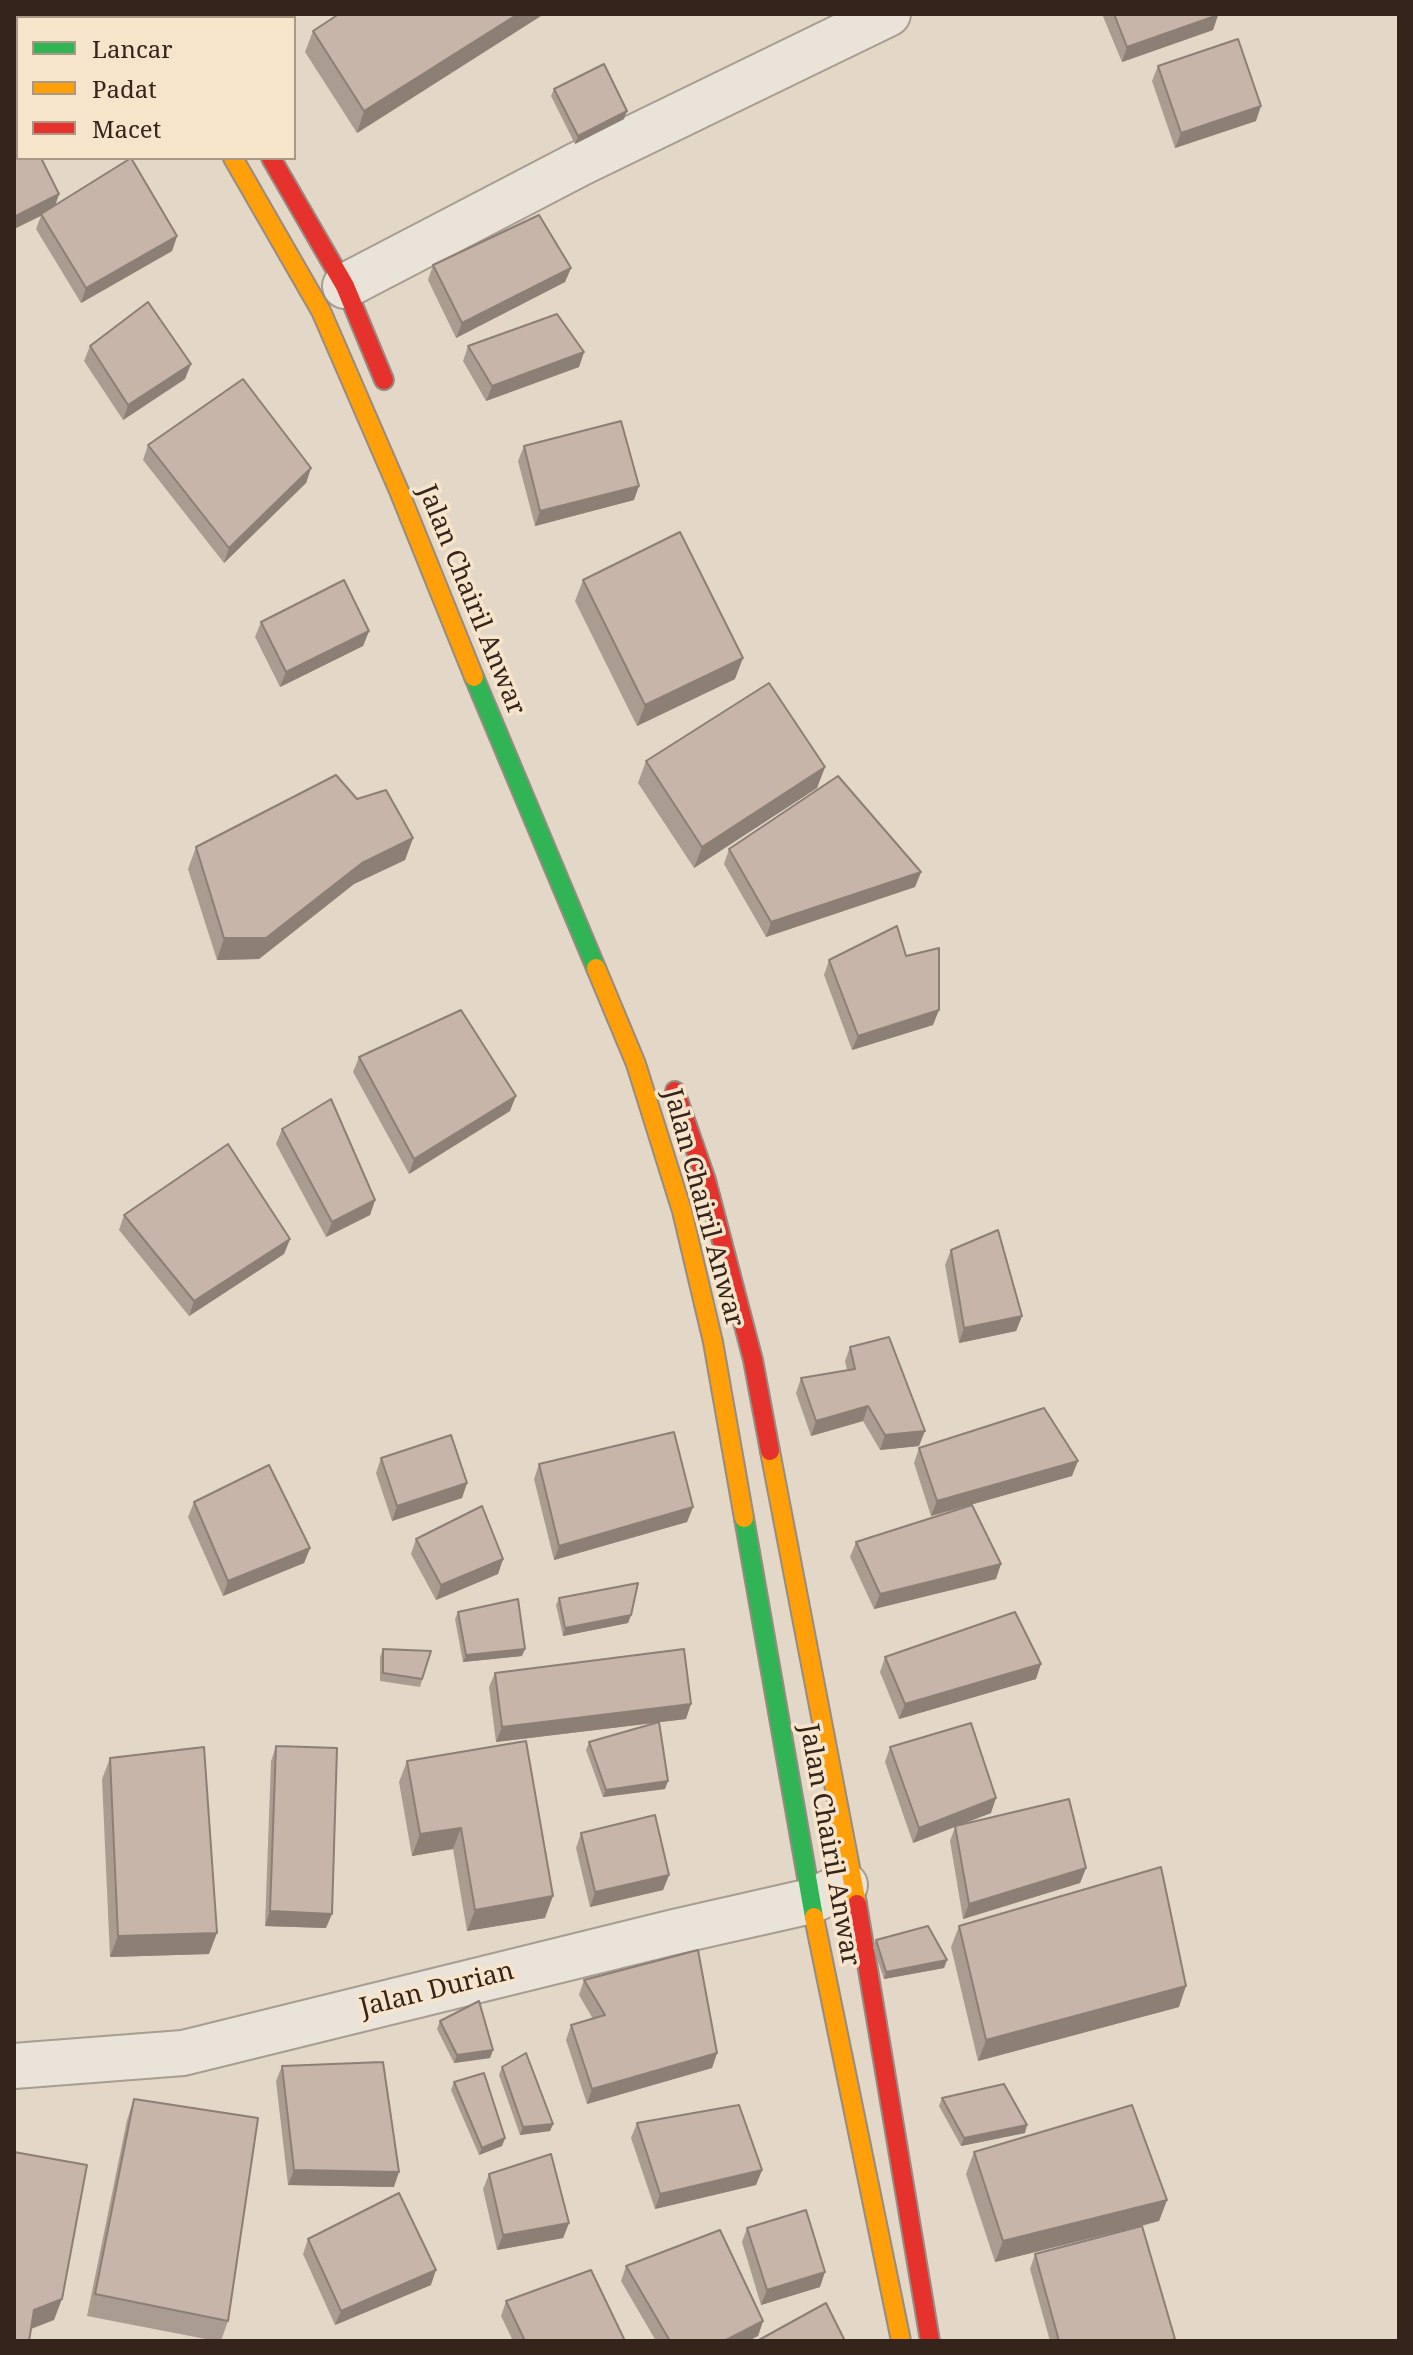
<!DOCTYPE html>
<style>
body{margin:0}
#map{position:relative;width:1413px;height:2355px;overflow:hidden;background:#e3d8c7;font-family:"Noto Serif",serif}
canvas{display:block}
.frame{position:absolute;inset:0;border:16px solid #35241b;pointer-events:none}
.legend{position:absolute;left:16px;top:16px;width:280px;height:144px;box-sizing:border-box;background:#f6e5cb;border:2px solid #a99885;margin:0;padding:10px 14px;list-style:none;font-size:24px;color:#35241b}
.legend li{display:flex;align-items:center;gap:16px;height:40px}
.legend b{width:40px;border:2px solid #a99885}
</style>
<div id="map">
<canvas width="1413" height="2355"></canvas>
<div class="frame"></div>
<ul class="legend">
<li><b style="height:10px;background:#30b455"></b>Lancar</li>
<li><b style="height:10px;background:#ff9f0a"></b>Padat</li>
<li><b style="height:10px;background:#e5322d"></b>Macet</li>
</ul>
</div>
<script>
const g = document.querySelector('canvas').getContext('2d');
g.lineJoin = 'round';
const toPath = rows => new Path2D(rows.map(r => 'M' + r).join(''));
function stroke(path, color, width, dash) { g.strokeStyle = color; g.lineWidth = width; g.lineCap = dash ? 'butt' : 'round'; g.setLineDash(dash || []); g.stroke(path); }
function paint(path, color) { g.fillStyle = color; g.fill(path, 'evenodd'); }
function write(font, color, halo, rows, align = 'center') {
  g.font = font + ' "Noto Serif",serif'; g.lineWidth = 7; g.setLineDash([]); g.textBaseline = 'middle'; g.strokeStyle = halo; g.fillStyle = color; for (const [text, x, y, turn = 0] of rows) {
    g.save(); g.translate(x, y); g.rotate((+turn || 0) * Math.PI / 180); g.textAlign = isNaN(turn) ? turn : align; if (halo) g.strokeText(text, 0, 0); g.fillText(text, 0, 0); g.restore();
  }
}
const lane = toPath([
 [244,18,251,14]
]);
const street = toPath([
 [58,18,66,14],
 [14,40,18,38],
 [345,286,579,164,888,14],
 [14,2066,183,2053,674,1932,811,1901,845,1885]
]);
const fast = toPath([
 [146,14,148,18],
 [183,14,186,18],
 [474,677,596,968],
 [744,1518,814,1917]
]);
const slow = toPath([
 [233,158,321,311,399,491,474,677],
 [596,968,636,1064,682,1211,713,1342,744,1518],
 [770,1451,857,1904],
 [814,1917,901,2341]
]);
const jam = toPath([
 [271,158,345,286,384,380],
 [675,1091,706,1180,753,1360,770,1451],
 [857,1904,930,2341]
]);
const wall = toPath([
 [544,14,357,133,305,52,313,31],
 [1102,14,1218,14,1218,15,1213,30,1122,62],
 [1158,66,1256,121,1175,148,1152,81],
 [554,89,624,119,575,144,551,96],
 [14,152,59,194,55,205,177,236,172,251,81,303,36,229,41,216,14,229],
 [433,265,571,268,565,282,456,338,428,280],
 [90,346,185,379,123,420,84,361],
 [468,346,584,352,579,367,486,401,463,361],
 [148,445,311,468,306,483,224,563,143,460],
 [524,446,634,500,535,526,518,461],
 [583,580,735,679,637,726,575,601],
 [261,622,369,631,363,646,280,687,255,637],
 [646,761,825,767,817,788,694,868,638,783],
 [357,799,413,838,405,860,354,884,259,959,217,960,188,869,196,847],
 [729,849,921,872,915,887,766,937,724,864],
 [906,956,933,1025,852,1050,824,975,829,960],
 [359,1057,510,1111,409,1174,353,1072],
 [282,1129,375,1200,370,1215,326,1237,276,1144],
 [124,1215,290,1239,284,1254,189,1316,119,1230],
 [951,1250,1022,1316,1016,1331,959,1343,945,1265],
 [850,1347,919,1446,880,1450,863,1421,811,1436,796,1393,801,1378,847,1370,845,1361],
 [919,1448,1072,1476,931,1516,914,1463],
 [381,1458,467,1483,462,1498,392,1521,376,1473],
 [539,1464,693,1507,687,1522,554,1560,534,1479],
 [194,1502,310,1548,304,1563,223,1596,188,1517],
 [416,1539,503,1559,498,1574,436,1600,411,1554],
 [856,1542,996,1579,874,1609,850,1557],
 [559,1598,631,1615,628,1623,563,1636,556,1605],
 [458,1612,522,1656,463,1662,455,1619],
 [383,1649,431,1651,420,1687,380,1681,380,1657],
 [885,1657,1036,1679,899,1719,880,1672],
 [495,1673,686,1719,659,1722,665,1789,603,1797,586,1750,589,1742,654,1723,496,1742,489,1687],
 [276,1746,326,1928,265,1926,271,1761],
 [890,1747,991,1813,959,1825,1086,1868,1080,1883,963,1919,950,1841,955,1827,913,1843,885,1762],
 [110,1758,209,1954,110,1957,102,1779],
 [407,1761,545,1918,467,1931,453,1849,412,1856,399,1782],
 [581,1833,669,1875,663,1890,590,1907,576,1848],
 [959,1926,1179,2007,978,2061,951,1947],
 [876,1940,947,1960,944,1968,884,1979,873,1947],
 [584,1980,717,2053,712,2068,587,2104,566,2040,571,2025,593,2019,579,1995],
 [440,2021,493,2050,490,2058,454,2063,437,2029],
 [282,2066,394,2187,288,2185,276,2081],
 [502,2067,553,2124,550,2131,520,2135,499,2075],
 [454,2082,505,2138,502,2146,479,2155,451,2090],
 [942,2098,1025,2133,961,2146,939,2106],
 [134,2099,228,2321,221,2341,216,2341,87,2316,127,2120],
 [637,2123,762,2170,756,2185,655,2209,631,2138],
 [974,2152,1167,2200,1159,2221,1142,2226,1174,2341,1050,2341,1030,2269,1035,2254,1141,2226,995,2262,966,2174],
 [489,2174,569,2223,563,2238,497,2250,483,2189],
 [747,2228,820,2287,761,2305,742,2242],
 [308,2239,431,2285,335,2325,303,2254],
 [626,2266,763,2321,758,2336,748,2341,656,2341,621,2281],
 [506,2301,625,2341,513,2341,501,2316]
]);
const shadedWall = toPath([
 [518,14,544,14,357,133,364,111],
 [1218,15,1213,30,1122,62,1127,47],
 [1261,106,1256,121,1175,148,1181,133],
 [627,111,624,119,575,144,578,136],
 [18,134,18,147,14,149,14,136],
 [59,194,54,209,14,229,14,217],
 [177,236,172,251,81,303,86,288],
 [571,268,565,282,456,338,462,323],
 [584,352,579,367,486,401,492,386],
 [191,364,185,379,123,420,128,405],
 [311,468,306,483,224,563,229,548],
 [639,486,634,500,535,526,540,511],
 [369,631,363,646,280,687,286,672],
 [743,658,735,679,637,726,645,705],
 [825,767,817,788,694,868,702,847],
 [413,838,405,860,354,884,259,959,217,960,224,938,362,863],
 [921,872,915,887,766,937,771,922],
 [939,1010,933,1025,852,1050,858,1036],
 [516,1096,510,1111,409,1174,414,1159],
 [375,1200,370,1215,326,1237,332,1222],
 [290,1239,284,1254,189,1316,194,1301],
 [1022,1316,1016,1331,959,1343,964,1328],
 [868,1406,863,1421,811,1436,816,1421],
 [925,1431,919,1446,880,1450,885,1435],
 [1078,1461,1072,1476,931,1516,937,1501],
 [467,1483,462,1498,392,1521,397,1506],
 [693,1507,687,1522,554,1560,559,1546],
 [310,1548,304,1563,223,1596,228,1581],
 [503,1559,498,1574,436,1600,441,1585],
 [1001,1564,996,1579,874,1609,880,1594],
 [631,1615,628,1623,563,1636,565,1628],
 [525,1649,522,1656,463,1662,466,1655],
 [1041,1664,1036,1679,899,1719,905,1704],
 [691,1704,686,1719,496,1742,502,1727],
 [668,1781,665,1789,603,1797,606,1790],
 [996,1798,991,1813,913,1843,919,1828],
 [461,1828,453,1849,412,1856,420,1834],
 [1086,1868,1080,1883,963,1919,969,1904],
 [669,1875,663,1890,590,1907,595,1892],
 [553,1896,545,1918,467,1931,475,1910],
 [270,1911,332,1914,326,1928,265,1926],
 [217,1933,209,1954,110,1957,118,1936],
 [947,1960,944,1968,884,1979,886,1972],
 [1186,1986,1179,2007,978,2061,986,2040],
 [493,2050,490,2058,454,2063,457,2055],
 [717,2053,712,2068,587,2104,592,2089],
 [553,2124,550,2131,520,2135,523,2127],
 [1027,2125,1025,2133,961,2146,964,2138],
 [505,2138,502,2146,479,2155,482,2148],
 [294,2170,399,2172,394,2187,288,2185],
 [762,2170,756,2185,655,2209,660,2194],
 [1167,2200,1159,2221,995,2262,1003,2241],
 [569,2223,563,2238,497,2250,503,2235],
 [436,2270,431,2285,335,2325,341,2311],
 [825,2272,820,2287,761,2305,767,2290],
 [62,2299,54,2320,26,2331,34,2310],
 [763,2321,758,2336,748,2341,724,2341]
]);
const building = toPath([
 [339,14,518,14,364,111,313,31,339,14],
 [1114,14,1218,14,1218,15,1127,47,1114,14],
 [1238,39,1261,106,1181,133,1158,66,1238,39],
 [604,64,627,111,578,136,554,89,604,64],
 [14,117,18,122,18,134,14,136,14,117],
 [18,150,18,158,41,158,59,194,14,217,14,152,18,150],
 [131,158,177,236,86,288,41,214,131,158],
 [539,215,571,268,462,323,433,265,539,215],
 [148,302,191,364,128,405,90,346,148,302],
 [557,314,584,352,492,386,468,346,557,314],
 [243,379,311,468,229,548,148,445,243,379],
 [621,421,639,486,540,511,524,446,621,421],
 [680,532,743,658,645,705,583,580,680,532],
 [344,580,369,631,286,672,261,622,344,580],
 [769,683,825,767,702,847,646,761,769,683],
 [336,775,357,799,386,790,413,838,362,863,266,938,224,938,196,847,336,775],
 [838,776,921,872,771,922,729,849,838,776],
 [897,926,906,956,939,948,939,1010,858,1036,829,960,897,926],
 [461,1010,516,1096,414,1159,359,1057,461,1010],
 [331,1099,375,1200,332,1222,282,1129,331,1099],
 [228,1144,290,1239,194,1301,124,1215,228,1144],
 [998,1230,1022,1316,964,1328,951,1250,998,1230],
 [889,1337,925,1431,885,1435,868,1406,816,1421,801,1378,855,1369,850,1347,889,1337],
 [1044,1408,1078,1461,937,1501,919,1448,1044,1408],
 [674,1432,693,1507,559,1546,539,1464,674,1432],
 [451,1435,467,1483,397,1506,381,1458,451,1435],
 [269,1465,310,1548,228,1581,194,1502,269,1465],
 [972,1505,1001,1564,880,1594,856,1542,972,1505],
 [482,1506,503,1559,441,1585,416,1539,482,1506],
 [638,1583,631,1615,565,1628,559,1598,638,1583],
 [518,1599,525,1649,466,1655,458,1612,518,1599],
 [1015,1612,1041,1664,905,1704,885,1657,1015,1612],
 [383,1649,431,1651,422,1679,383,1673,383,1649],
 [684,1649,691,1704,502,1727,495,1673,684,1649],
 [659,1722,668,1781,606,1790,589,1742,659,1722],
 [971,1723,996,1798,919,1828,890,1747,971,1723],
 [526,1741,553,1896,475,1910,461,1828,420,1834,407,1761,526,1741],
 [276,1746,337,1748,332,1914,270,1911,276,1746],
 [204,1747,217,1933,118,1936,110,1758,204,1747],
 [1069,1799,1086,1868,969,1904,955,1826,1069,1799],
 [655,1815,669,1875,595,1892,581,1833,655,1815],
 [1161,1867,1186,1986,986,2040,959,1926,1161,1867],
 [928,1926,947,1960,886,1972,876,1940,928,1926],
 [698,1950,717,2053,592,2089,571,2025,605,2015,584,1980,698,1950],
 [479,2001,493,2050,457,2055,440,2021,479,2001],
 [526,2053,553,2124,523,2127,502,2067,526,2053],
 [383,2062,399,2172,294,2170,282,2066,383,2062],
 [484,2073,505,2138,482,2148,454,2082,484,2073],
 [1004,2084,1027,2125,964,2138,942,2098,1004,2084],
 [134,2099,258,2118,228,2321,95,2294,134,2099],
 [739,2105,762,2170,660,2194,637,2123,739,2105],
 [1132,2105,1167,2200,1003,2241,974,2152,1132,2105],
 [14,2152,87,2165,62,2299,34,2310,29,2341,14,2340,14,2152],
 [551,2154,569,2223,503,2235,489,2174,551,2154],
 [399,2193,436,2270,341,2311,308,2239,399,2193],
 [806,2210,825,2272,767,2290,747,2228,806,2210],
 [1142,2226,1175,2339,1168,2341,1059,2341,1035,2254,1142,2226],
 [720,2230,763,2321,724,2341,670,2341,626,2266,720,2230],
 [591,2270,625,2341,525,2341,506,2301,591,2270],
 [826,2303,845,2341,757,2341,826,2303]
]);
const streetNames = [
 ["Jalan Chairil Anwar",471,600,68],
 ["Jalan Chairil Anwar",703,1208,75],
 ["Jalan Chairil Anwar",829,1845,80],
 ["Jalan Durian",437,1990,-14]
];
stroke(lane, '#a79d91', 28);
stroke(street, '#a79d91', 48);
stroke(fast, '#978c81', 22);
stroke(slow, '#978c81', 22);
stroke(jam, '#978c81', 22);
stroke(lane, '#eae3da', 24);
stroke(street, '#eae3da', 44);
stroke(fast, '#30b455', 18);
stroke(slow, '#ff9f0a', 18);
stroke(jam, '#e5322d', 18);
paint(wall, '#aa9c90');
paint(shadedWall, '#8b7f76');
paint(building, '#c6b5a8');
stroke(building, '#8b7f76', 2);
write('26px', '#35241b', '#f6e5cb', streetNames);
</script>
